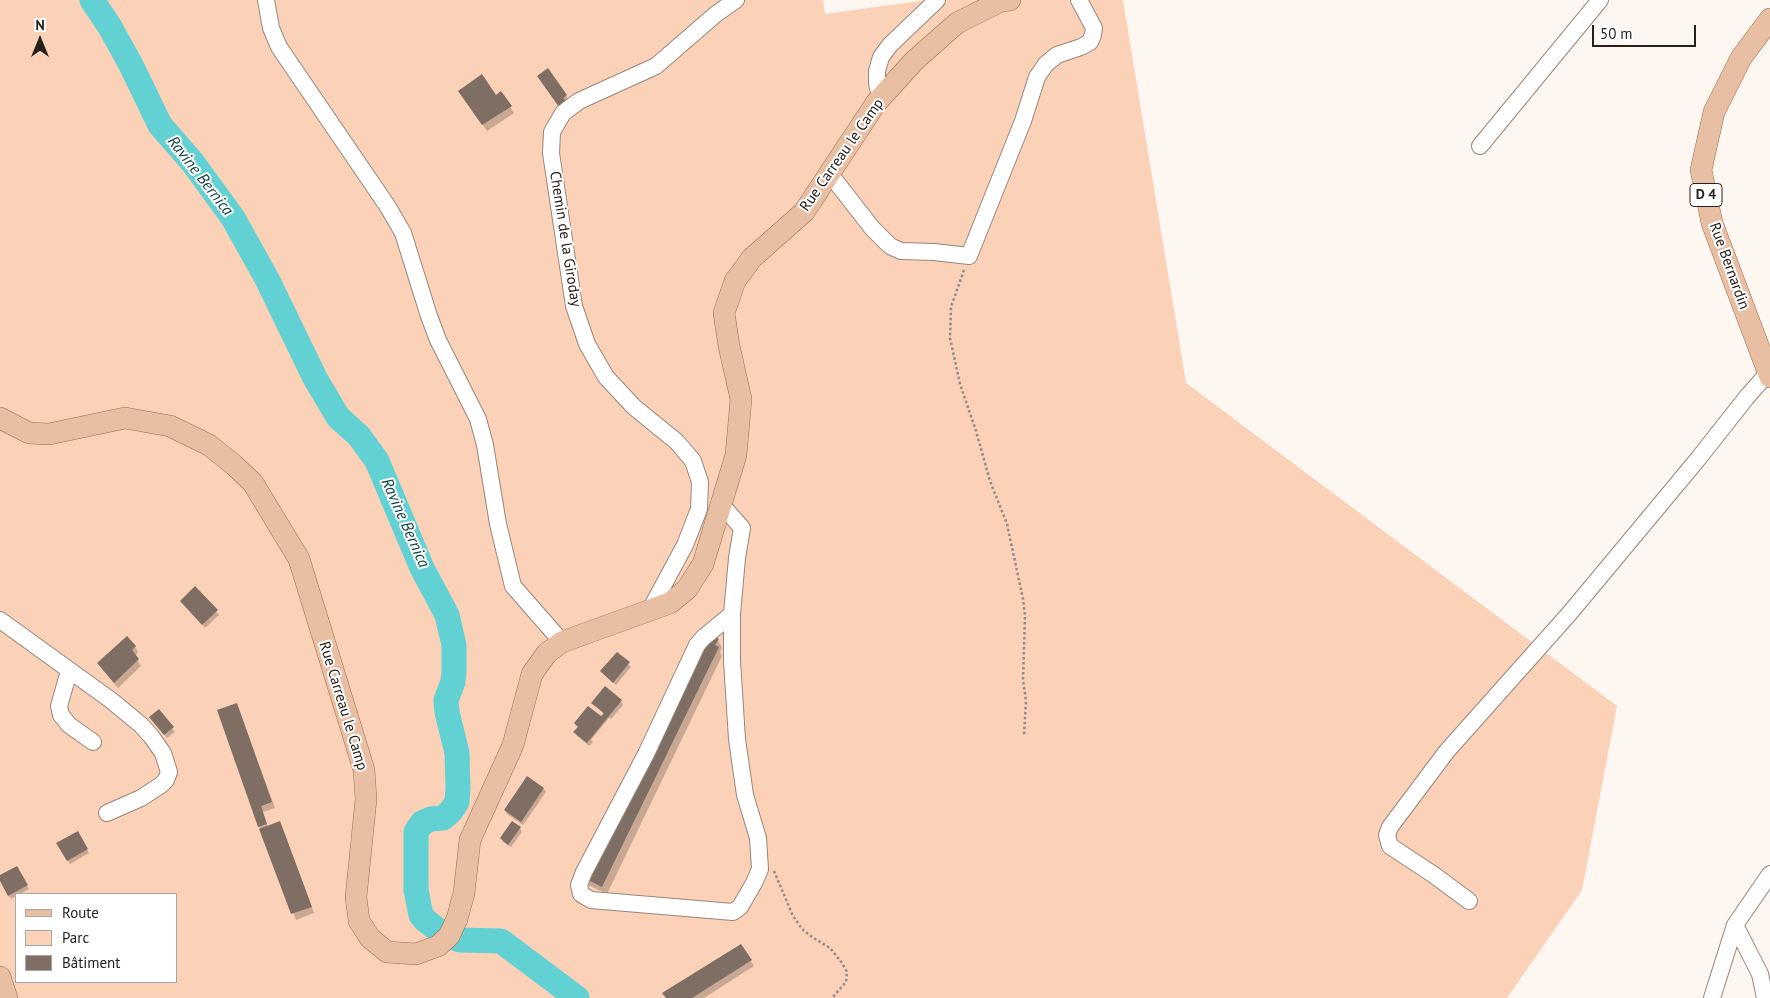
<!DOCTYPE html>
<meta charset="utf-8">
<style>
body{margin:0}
#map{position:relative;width:1770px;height:998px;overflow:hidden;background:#fef6f1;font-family:"PT Sans",sans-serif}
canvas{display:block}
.legend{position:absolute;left:15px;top:893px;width:162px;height:90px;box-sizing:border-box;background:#fff;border:1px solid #a9a6a4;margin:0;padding:6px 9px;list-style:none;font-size:15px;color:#27201b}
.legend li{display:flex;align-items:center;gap:10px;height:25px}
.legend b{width:25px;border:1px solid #a9a6a4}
.north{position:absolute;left:15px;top:15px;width:50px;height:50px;-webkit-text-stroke:4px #fff;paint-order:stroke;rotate:0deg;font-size:14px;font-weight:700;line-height:20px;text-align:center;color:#27201b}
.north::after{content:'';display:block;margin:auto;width:18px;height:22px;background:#27201b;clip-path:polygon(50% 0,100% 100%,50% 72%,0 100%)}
.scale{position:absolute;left:1592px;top:25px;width:104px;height:22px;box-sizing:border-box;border:2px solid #27201b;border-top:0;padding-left:6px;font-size:15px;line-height:18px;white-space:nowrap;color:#27201b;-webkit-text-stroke:4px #fff;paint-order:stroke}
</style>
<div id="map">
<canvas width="1770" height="998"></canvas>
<ul class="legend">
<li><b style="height:6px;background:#e9bfa4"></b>Route</li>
<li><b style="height:14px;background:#fbd2b8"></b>Parc</li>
<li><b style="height:14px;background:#7f6e63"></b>Bâtiment</li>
</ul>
<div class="north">N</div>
<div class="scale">50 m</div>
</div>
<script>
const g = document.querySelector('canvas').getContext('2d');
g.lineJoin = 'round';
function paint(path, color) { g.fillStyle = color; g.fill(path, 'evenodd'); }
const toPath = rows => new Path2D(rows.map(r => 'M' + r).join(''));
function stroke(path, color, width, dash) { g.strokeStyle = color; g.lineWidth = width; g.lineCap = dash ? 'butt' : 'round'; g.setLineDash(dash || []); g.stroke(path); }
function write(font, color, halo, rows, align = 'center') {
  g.font = font + ' "PT Sans",sans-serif'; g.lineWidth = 4; g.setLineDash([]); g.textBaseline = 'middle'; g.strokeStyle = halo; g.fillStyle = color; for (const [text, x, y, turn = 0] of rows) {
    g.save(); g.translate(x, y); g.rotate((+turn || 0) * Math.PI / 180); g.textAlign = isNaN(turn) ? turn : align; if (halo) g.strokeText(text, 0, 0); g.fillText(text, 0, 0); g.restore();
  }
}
const green = toPath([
 [0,0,823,0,825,14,927,0,1123,0,1186,383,1617,706,1582,890,1507,998,0,998],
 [16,894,176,894,176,982,16,982]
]);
const shadow = toPath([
 [541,80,566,95,568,99,564,101],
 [496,96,510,107,514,113,487,131,463,97],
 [195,588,219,615,205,628,181,601],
 [718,640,722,648,720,652,722,656,607,894,588,885,583,877],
 [135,646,138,652,135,656,141,666,118,688,98,663],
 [617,653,631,667,616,685,601,671],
 [621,701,623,705,611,719,609,718,591,740,593,742,589,746,577,736,575,732,589,708,605,722,602,717,604,714,593,703],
 [237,705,275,808,263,812,268,827,280,823,283,829,314,913,296,920,259,826],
 [159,711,175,732,167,738,153,721],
 [544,789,546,792,523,825,507,814,505,810],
 [520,828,522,832,511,847,503,842,501,838],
 [78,832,89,853,70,864,58,844],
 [17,867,29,889,20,894,16,894,16,896,11,899,0,877],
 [751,961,754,966,704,998,667,998]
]);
const river = toPath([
 [92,0,110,27,131,65,160,125,193,163,233,218,267,279,315,378,338,417,359,436,377,461,422,568,447,615,454,645,454,672,453,682,446,700,447,712,457,753,458,788,457,802,451,811,443,818,431,819,422,823,416,832,416,890,421,915,425,920,443,934,460,940,501,941,577,998]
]);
const building = toPath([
 [548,68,567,95,563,98,567,102,559,107,537,76],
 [482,74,496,95,501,91,512,106,482,125,458,91],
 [195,586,218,610,202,625,180,601],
 [712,635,719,639,715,645,719,647,602,887,582,877,694,650],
 [127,636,136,646,132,650,139,659,114,683,97,663],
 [617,652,630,662,613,683,600,671],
 [605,686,622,700,587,743,573,732,578,727,574,723,588,706,601,716,604,713,591,703],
 [237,703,272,802,261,806,267,824,258,827,217,710],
 [159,709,174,727,164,735,149,717],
 [527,776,544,788,521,822,504,810],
 [280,821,312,907,291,914,259,829],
 [512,821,521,827,508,845,500,838],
 [78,831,88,849,67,861,56,843],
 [17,866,28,885,8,896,0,881,0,875],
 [741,944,752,960,692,998,666,998,662,993]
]);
const path = toPath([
 [964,270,951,307,950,338,960,384,976,431,990,481,1007,524,1023,599,1025,616,1023,680,1026,701,1024,735],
 [774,871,793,916,802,929,812,937,830,948,842,963,847,972,846,982,832,998]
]);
const minor = toPath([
 [266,0,271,28,279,47,388,207,403,233,429,316,438,340,478,419,485,445,498,524,513,586,562,642],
 [883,96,879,92,877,83,877,71,881,57,890,45,937,0],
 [1480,146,1600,0],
 [830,174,872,228,890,246,901,251,934,252,969,256,1023,121,1037,77,1046,64,1057,55,1081,47,1090,42,1093,35,1094,28,1079,0],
 [721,504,742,528,737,558,732,614,732,661,737,739,745,795,758,838,760,869,754,883,740,907,733,912,591,900,581,894,579,885,584,872,646,754,697,645,703,638,732,614],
 [650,610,685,545,699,509,700,482,693,461,677,442,634,407,606,377,587,344,574,306,551,153,552,132,563,113,579,101,656,66,716,14,736,0],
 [0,620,112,701,141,725,151,736,163,753,169,772,166,780,161,785,141,798,107,813],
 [69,671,59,706,61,715,69,725,93,742],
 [1469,901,1434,875,1390,846,1387,835,1390,827,1447,751,1569,614,1698,459,1746,398,1768,373],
 [1712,998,1735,925],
 [1765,998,1760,974,1735,925,1770,874]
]);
const major = toPath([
 [1770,19,1741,58,1714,112,1701,170,1712,223,1770,377],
 [0,418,29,433,49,434,125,418,170,426,209,445,234,465,253,483,299,559,364,770,366,799,356,897,359,921,370,938,387,952,416,954,438,946,449,936,457,919,464,893,470,840,513,745,532,674,547,653,562,642,670,603,687,589,703,564,736,455,741,399,729,346,724,313,735,281,752,258,804,212,876,103,914,61,957,23,1001,1,1010,0],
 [0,977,7,998]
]);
const shields = [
 [1706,195,32]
];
const shieldNames = [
 ["D 4",1706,195]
];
const streetNames = [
 ["Rue Carreau le Camp",842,155,-55],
 ["Chemin de la Giroday",565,239,81],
 ["Rue Bernardin",1729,266,70],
 ["Rue Carreau le Camp",343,706,73]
];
const waterNames = [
 ["Ravine Bernica",200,176,52],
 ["Ravine Bernica",405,523,66]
];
paint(green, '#fbd2b8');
paint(shadow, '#0003');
stroke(river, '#62d1d3', 25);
paint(building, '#7f6e63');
stroke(minor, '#978579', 18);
stroke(major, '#9c6c4c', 22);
stroke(path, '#918a85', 2.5, [2.5, 2.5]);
stroke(minor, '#fff', 16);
stroke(major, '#e9bfa4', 21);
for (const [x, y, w] of shields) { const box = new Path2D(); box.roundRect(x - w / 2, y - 11.5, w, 23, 4); g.fillStyle = '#fff'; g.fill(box); stroke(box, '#27201b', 1); }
write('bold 14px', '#27201b', null, shieldNames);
write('15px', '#27201b', '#fff', streetNames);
write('italic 16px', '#0f4344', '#fff', waterNames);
</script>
